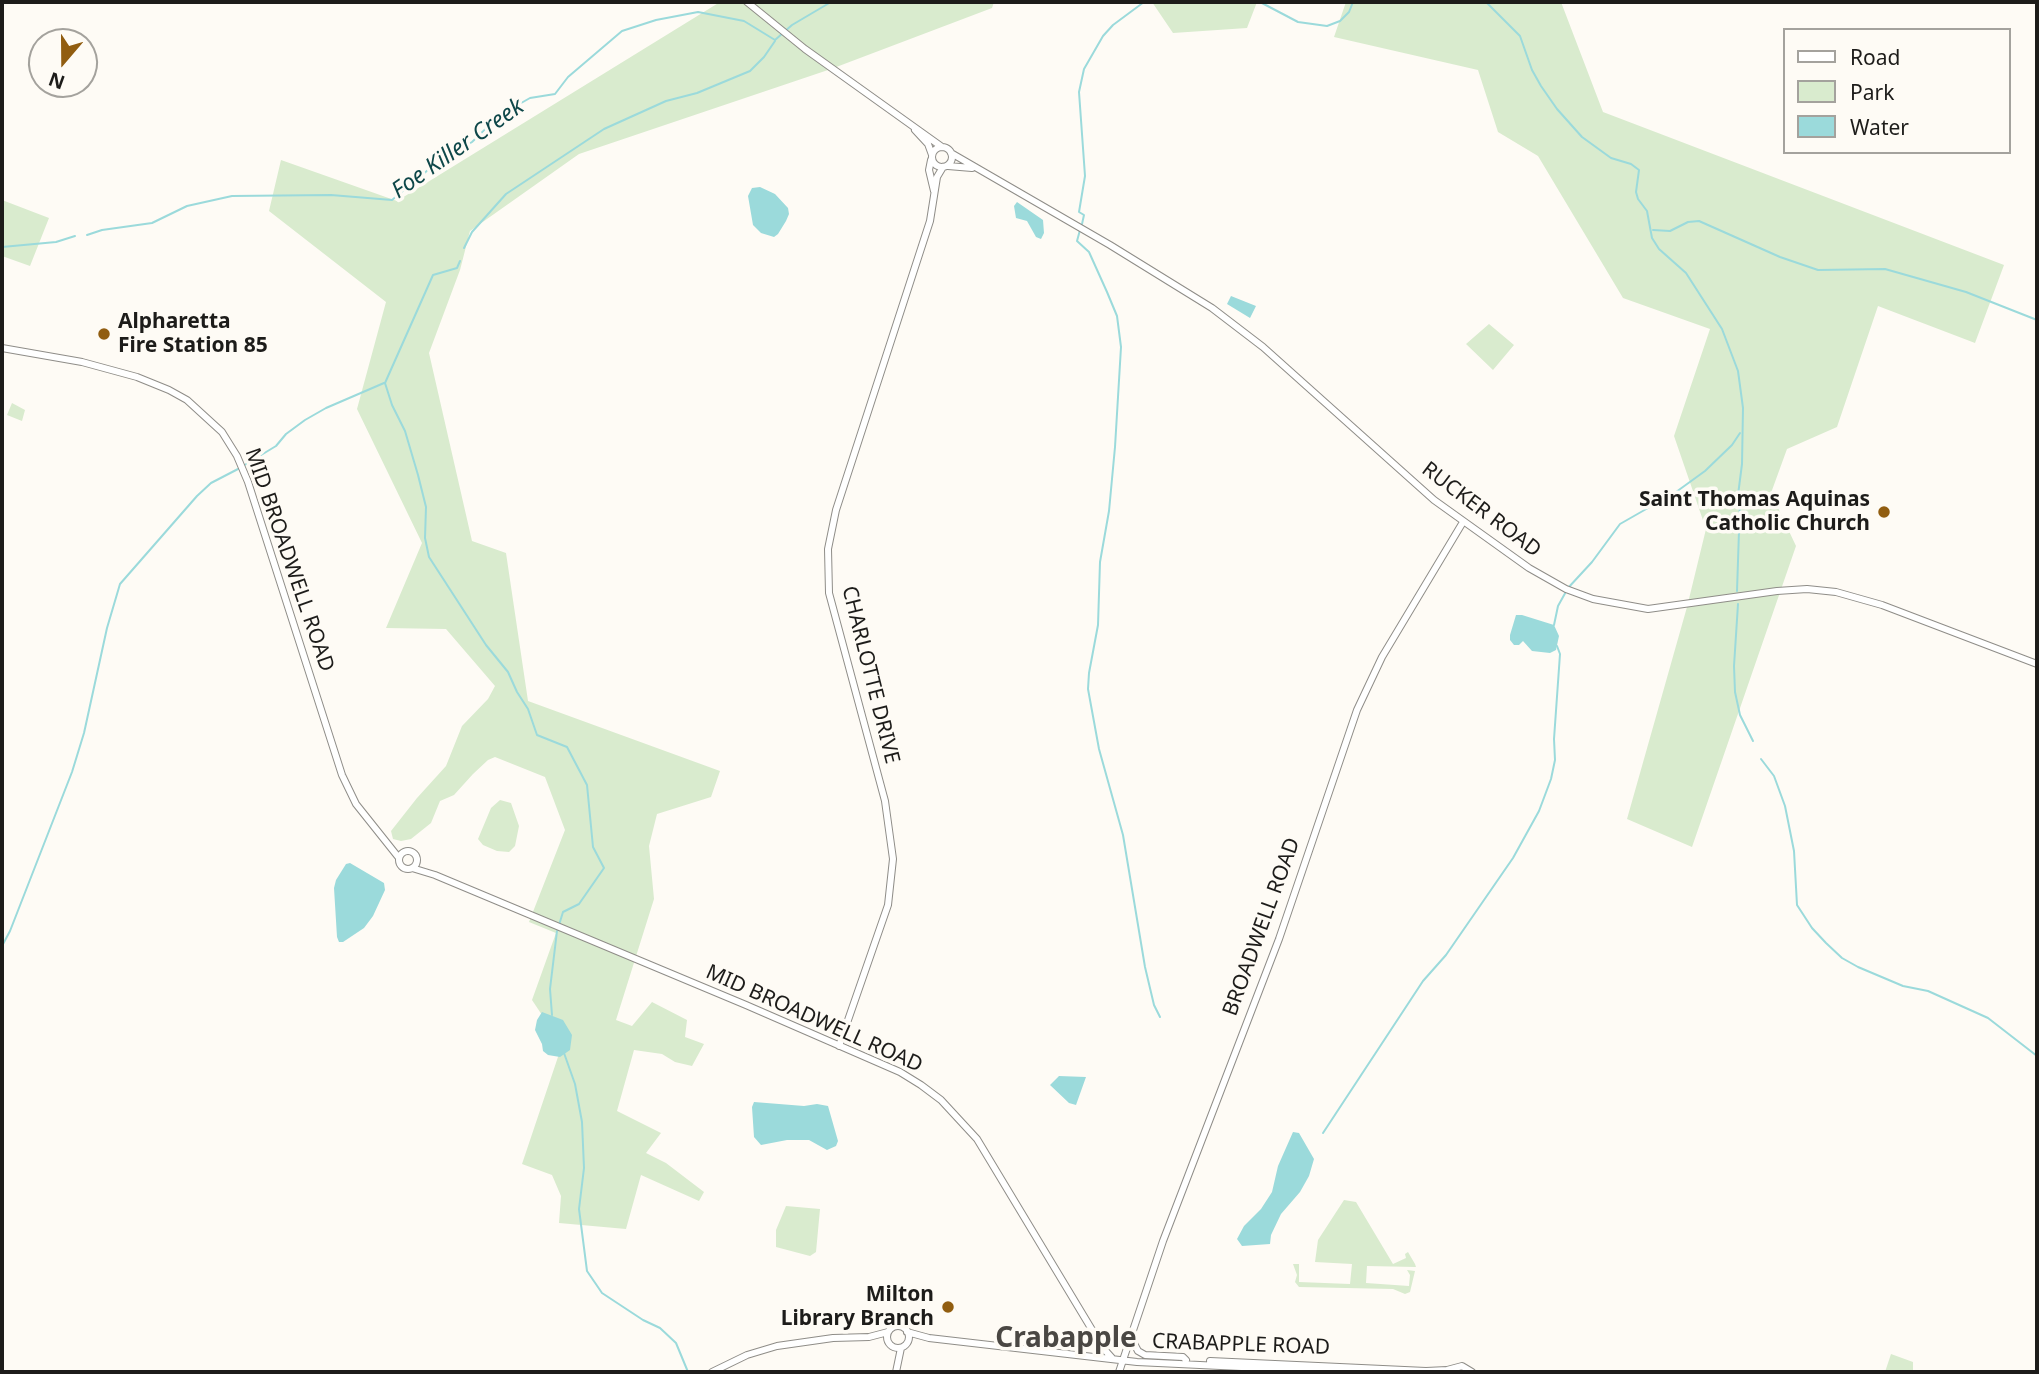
<!DOCTYPE html>
<style>
body{margin:0}
#map{position:relative;width:2039px;height:1374px;overflow:hidden;background:#fefbf5;font-family:"Noto Sans",sans-serif}
canvas{display:block}
.frame{position:absolute;inset:0;border:4px solid #1d1c1a;pointer-events:none}
.legend{position:absolute;left:1783px;top:28px;width:228px;height:126px;box-sizing:border-box;background:#fefbf5;border:2px solid #a4a29d;margin:0;padding:9px 12px;list-style:none;font-size:21px;color:#1d1c1a}
.legend li{display:flex;align-items:center;gap:14px;height:35px}
.legend b{width:35px;border:2px solid #a4a29d}
.north{position:absolute;left:28px;top:28px;width:70px;height:70px;box-sizing:border-box;background:#fefbf5;border:2px solid #a4a29d;border-radius:50%;rotate:200deg;font-size:19px;font-weight:700;line-height:28px;text-align:center;color:#1d1c1a}
.north::after{content:'';display:block;margin:auto;width:24px;height:32px;background:#915d10;clip-path:polygon(50% 0,100% 100%,50% 72%,0 100%)}
</style>
<div id="map">
<canvas width="2039" height="1374"></canvas>
<div class="frame"></div>
<ul class="legend">
<li><b style="height:9px;background:#fff"></b>Road</li>
<li><b style="height:19px;background:#d9ebce"></b>Park</li>
<li><b style="height:19px;background:#9bdadb"></b>Water</li>
</ul>
<div class="north">N</div>
</div>
<script>
const g = document.querySelector('canvas').getContext('2d');
g.lineJoin = 'round';
function paint(path, color) { g.fillStyle = color; g.fill(path, 'evenodd'); }
const toPath = rows => new Path2D(rows.map(r => 'M' + r).join(''));
function stroke(path, color, width, dash) { g.strokeStyle = color; g.lineWidth = width; g.lineCap = dash ? 'butt' : 'round'; g.setLineDash(dash || []); g.stroke(path); }
function write(font, color, halo, rows, align = 'center') {
  g.font = font + ' "Noto Sans",sans-serif'; g.lineWidth = 7; g.setLineDash([]); g.textBaseline = 'middle'; g.strokeStyle = halo; g.fillStyle = color; for (const [text, x, y, turn = 0] of rows) {
    g.save(); g.translate(x, y); g.rotate((+turn || 0) * Math.PI / 180); g.textAlign = isNaN(turn) ? turn : align; if (halo) g.strokeText(text, 0, 0); g.fillText(text, 0, 0); g.restore();
  }
}
const green = toPath([
 [720,2,994,2,992,8,831,69,579,154,470,231,460,270,429,353,472,541,506,553,528,701,720,771,711,797,657,814,649,846,654,899,616,1020,632,1026,652,1002,687,1020,685,1037,704,1044,692,1066,675,1062,662,1054,634,1050,617,1111,661,1133,646,1153,666,1163,704,1192,699,1201,641,1175,626,1229,559,1223,561,1196,552,1175,522,1164,562,1045,532,1000,556,933,529,922,565,830,545,777,495,757,488,760,473,774,454,795,440,801,431,823,411,839,401,841,393,839,391,831,417,798,446,766,462,726,488,699,495,686,446,629,386,628,422,543,357,409,386,302,269,211,281,160,397,201],
 [1152,2,1257,2,1247,28,1173,33],
 [1346,2,1561,2,1603,112,2004,265,1975,343,1878,306,1837,427,1787,449,1771,493,1796,546,1692,847,1627,819,1687,607,1706,529,1674,436,1710,329,1623,298,1538,156,1498,132,1478,70,1334,37],
 [2,200,49,218,30,266,2,256],
 [1489,324,1514,345,1493,370,1466,344],
 [12,403,25,410,22,421,7,415],
 [500,800,511,803,519,826,515,846,509,852,497,851,483,845,478,839,491,808],
 [1344,1200,1356,1202,1393,1264,1406,1258,1405,1254,1408,1252,1415,1264,1416,1267,1367,1266,1366,1283,1409,1286,1410,1275,1407,1270,1415,1271,1410,1292,1405,1294,1393,1289,1299,1287,1295,1282,1297,1275,1293,1264,1299,1264,1299,1282,1350,1284,1352,1264,1315,1262,1318,1240],
 [786,1206,820,1209,816,1252,810,1256,776,1247,776,1230],
 [1891,1354,1913,1362,1913,1372,1885,1372]
]);
const water = toPath([
 [760,187,775,194,788,208,789,214,786,221,778,234,774,237,761,233,753,225,748,196,752,188],
 [1017,202,1043,220,1044,233,1041,239,1036,237,1027,221,1016,218,1014,206],
 [1231,296,1256,306,1250,318,1227,304],
 [1516,615,1522,615,1554,625,1559,636,1556,650,1550,653,1532,651,1523,641,1519,645,1514,645,1510,640,1510,635],
 [350,863,384,883,385,890,373,916,364,928,343,942,339,942,337,937,334,888,336,880,346,864],
 [542,1012,563,1020,572,1035,570,1050,560,1057,548,1055,543,1051,542,1044,535,1030,537,1020],
 [1059,1076,1086,1077,1076,1105,1069,1103,1050,1085],
 [754,1102,804,1106,817,1104,828,1106,838,1141,836,1146,827,1150,809,1140,787,1140,761,1145,754,1137,752,1107],
 [1293,1132,1299,1133,1314,1159,1309,1176,1300,1192,1281,1214,1271,1235,1270,1244,1242,1246,1237,1239,1244,1226,1261,1209,1272,1192,1278,1166]
]);
const stream = toPath([
 [1260,2,1298,22,1327,26,1340,21,1349,12,1353,2],
 [1486,2,1520,36,1532,70,1541,86,1557,109,1582,137,1611,158,1631,164,1639,170,1636,192,1638,199,1647,211,1652,238,1659,249,1686,273,1722,329,1738,371,1743,408,1742,464,1738,495,1740,501,1737,591],
 [1082,224,1084,215,1079,212,1085,176,1079,92,1084,69,1103,36,1113,25,1144,2],
 [1080,230,1077,241,1089,252,1107,292,1117,316,1121,347,1115,447,1109,511,1100,562,1098,625,1089,673,1088,689,1099,749,1123,835,1145,967,1154,1005,1160,1017],
 [1653,230,1670,231,1688,222,1699,221,1780,257,1818,270,1885,269,1966,292,2037,320],
 [87,235,102,230,152,223,187,206,232,196,331,195,392,200,428,170,472,142,500,115,530,98,555,94,568,77,622,31,656,20,698,12,744,21,775,40,792,25,831,2],
 [2,247,56,242,75,236],
 [464,248,472,232,506,194,604,129,666,101,697,93,750,71,764,57,775,41],
 [460,261,457,268,433,275,385,383,392,405,405,431,418,475,426,507,425,538,429,557,486,645,508,672,517,692,528,709,537,735,567,747,587,785,593,847,604,868,579,904,563,912,559,925],
 [243,466,276,446,286,434,305,420,326,408,384,383],
 [1738,604,1734,666,1735,692,1740,715,1753,741],
 [1554,625,1558,606,1568,588,1592,562,1620,524,1676,492,1705,471,1732,445,1740,433],
 [1761,759,1774,776,1785,806,1794,851,1797,905,1812,928,1826,943,1842,958,1858,967,1903,986,1928,991,1988,1018,2037,1056],
 [2,946,10,931,72,772,84,733,107,628,120,584,197,496,211,483,238,469],
 [552,1015,550,989,557,931],
 [564,1053,575,1084,582,1122,584,1168,579,1209,587,1271,602,1293,643,1320,660,1328,676,1343,688,1372],
 [1323,1133,1423,981,1446,955,1513,858,1539,811,1551,779,1555,760,1554,739,1560,654,1557,646]
]);
const secondary = toPath([
 [747,2,805,49,942,147],
 [915,130,928,144,932,155],
 '932 157a10 10 0 1 1 20 0a10 10 0 1 1-20 0Z',
 [951,153,1110,245,1212,308,1263,347,1434,500,1529,568,1566,589,1593,599,1648,609,1777,591,1807,589,1836,592,1882,605,2037,664],
 [931,160,929,170,934,191],
 [948,166,972,168],
 [2,348,82,362,137,377,169,390,187,400,222,432,237,456,248,482,342,775,356,804,399,858],
 '399 860a9 9 0 1 1 18 0a9 9 0 1 1-18 0Z',
 [412,868,435,875,746,1005,900,1072,921,1085,941,1100,977,1139,1103,1348,1112,1358],
 [839,1046,888,905,893,859,885,801,829,593,828,549,836,510,930,221,937,177,943,167],
 '887 1337a11 11 0 1 1 22 0a11 11 0 1 1-22 0Z',
 [907,1332,929,1338,1137,1362,1346,1372],
 [1131,1338,1138,1351,1145,1355,1183,1357,1186,1360],
 [1210,1361,1426,1371,1447,1370,1462,1366,1472,1372],
 [712,1372,747,1355,777,1346,833,1338,869,1337,888,1332],
 [896,1372,901,1348],
 [1119,1372,1163,1241,1279,939,1357,710,1382,657,1463,522]
]);
const markers = [
 [104,334,7,"#915d10"],
 [1884,512,7,"#915d10"],
 [948,1307,7,"#915d10"]
];
const poiNames = [
 ["Alpharetta",118,322,"left"],
 ["Fire Station 85",118,346,"left"],
 ["Saint Thomas Aquinas",1870,500],
 ["Catholic Church",1870,524],
 ["Milton",934,1295],
 ["Library Branch",934,1319]
];
const streetNames = [
 ["RUCKER ROAD",1481,510,37],
 ["MID BROADWELL ROAD",289,560,71],
 ["CHARLOTTE DRIVE",870,675,76],
 ["BROADWELL ROAD",1262,927,-70],
 ["MID BROADWELL ROAD",814,1019,24],
 ["CRABAPPLE ROAD",1241,1345,2]
];
const waterNames = [
 ["Foe Killer Creek",458,149,-35]
];
const districtNames = [
 ["Crabapple",1066,1339]
];
paint(green, '#d9ebce');
paint(water, '#9bdadb');
stroke(stream, '#9bdadb', 2);
stroke(secondary, '#8f8d88', 8);
stroke(secondary, '#fff', 6);
for (const [x, y, r, color] of markers) { const dot = new Path2D(); dot.arc(x, y, r, 0, 2 * Math.PI); g.fillStyle = color; g.fill(dot); stroke(dot, '#fefbf5', 2.5); }
write('bold 21px', '#1d1c1a', '#fefbf5', poiNames, 'right');
write('21px', '#1d1c1a', '#fefbf5', streetNames);
write('italic 23px', '#0e4749', '#fefbf5', waterNames);
write('bold 28px', '#4a4743', '#fefbf5', districtNames);
</script>
